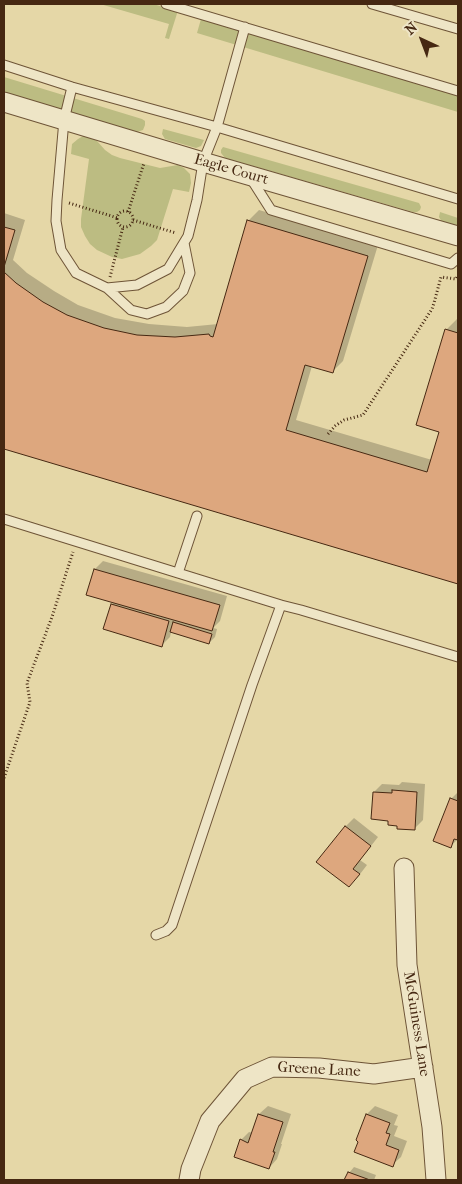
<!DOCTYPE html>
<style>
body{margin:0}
#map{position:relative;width:462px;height:1184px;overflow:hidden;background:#e5d7a7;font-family:"IM FELL French Canon",serif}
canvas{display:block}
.frame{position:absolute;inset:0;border:5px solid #462812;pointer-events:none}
.north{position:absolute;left:397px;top:15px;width:50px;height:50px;-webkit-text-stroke:4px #eee5c6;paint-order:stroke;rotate:317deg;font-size:14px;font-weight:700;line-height:20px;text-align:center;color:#462812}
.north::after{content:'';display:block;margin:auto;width:18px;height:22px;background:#462812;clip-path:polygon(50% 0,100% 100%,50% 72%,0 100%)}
</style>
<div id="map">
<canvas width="462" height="1184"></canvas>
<div class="frame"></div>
<div class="north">N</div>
</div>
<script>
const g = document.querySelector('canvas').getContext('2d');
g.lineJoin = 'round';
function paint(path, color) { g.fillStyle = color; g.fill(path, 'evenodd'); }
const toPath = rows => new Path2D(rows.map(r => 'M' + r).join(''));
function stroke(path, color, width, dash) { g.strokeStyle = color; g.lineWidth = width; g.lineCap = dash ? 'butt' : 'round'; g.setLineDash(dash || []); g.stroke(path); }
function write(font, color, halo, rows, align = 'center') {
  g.font = font + ' "IM FELL French Canon",serif'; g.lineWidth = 4; g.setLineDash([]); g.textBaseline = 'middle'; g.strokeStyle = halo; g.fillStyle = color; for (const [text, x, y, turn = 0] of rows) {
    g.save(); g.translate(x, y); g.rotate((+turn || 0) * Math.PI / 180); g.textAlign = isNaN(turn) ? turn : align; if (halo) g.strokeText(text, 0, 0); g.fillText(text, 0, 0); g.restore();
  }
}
const green = toPath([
 [100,4,153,4,174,10,180,4,169,39,165,38,169,24],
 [201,19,458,96,458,112,197,33],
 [4,77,142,119,145,121,145,125,143,130,137,132,4,92],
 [163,129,204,140,201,146,196,148,165,139,162,134],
 [83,136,89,137,97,141,105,150,112,155,120,158,160,168,178,165,184,168,190,174,191,183,189,192,173,189,157,240,151,246,140,254,122,259,112,257,97,250,90,244,85,236,81,227,81,219,89,159,71,154,72,144,78,139],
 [223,147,419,203,421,207,420,210,417,212,413,212,225,158,221,153,221,150],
 [440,212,458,218,458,227,442,222,439,217]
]);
const shadow = toPath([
 [259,210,378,245,343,361,332,372,312,366,296,420,432,460,441,431,446,330,457,319,458,319,458,582,4,447,4,213,25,220,13,260,27,273,54,291,78,305,115,318,149,324,187,327,218,324,249,220],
 [103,561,227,596,220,621,213,628,217,629,215,637,209,643,171,632,170,637,162,645,112,604,114,602,95,569],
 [402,782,425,784,423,820,414,829,399,825,390,819,374,792,382,784,399,785],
 [458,792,458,839,450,847,451,799],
 [354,818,378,837,360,860,367,865,357,878,318,862,346,826],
 [268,1106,291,1114,281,1144,282,1144,277,1159,269,1168,241,1140,249,1132,253,1133,259,1114],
 [375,1106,398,1115,394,1125,398,1126,394,1136,407,1141,401,1157,392,1165,367,1114],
 [354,1167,376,1175,374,1180,346,1180,349,1173]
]);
const building = toPath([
 [247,220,368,256,333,373,305,365,286,430,427,472,439,432,416,425,445,329,458,333,458,584,4,449,4,272,16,283,43,302,67,315,104,328,137,335,175,337,209,334,210,336,213,337,247,220],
 [4,227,15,230,4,267,4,227],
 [94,569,220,605,212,631,86,595,94,569],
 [111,604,169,621,162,647,103,629,111,604],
 [173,622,212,634,209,644,170,632,173,622],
 [392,790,417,792,415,830,397,829,397,826,388,825,388,821,371,819,373,792,392,793,392,790],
 [450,798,458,801,458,840,454,839,451,848,433,841,450,798],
 [345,826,371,846,353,869,360,874,349,887,316,862,345,826],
 [258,1114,283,1122,273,1152,275,1152,269,1169,234,1157,240,1139,248,1143,258,1114],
 [366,1114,390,1123,386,1133,390,1134,386,1145,399,1150,393,1167,354,1152,358,1142,356,1140,366,1114],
 [348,1172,370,1180,344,1180,348,1172]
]);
const path = toPath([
 [69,203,118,218],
 '117 219a8 8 0 1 1 16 0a8 8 0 1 1-16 0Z',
 [128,212,144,163],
 [133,220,176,233],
 [110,277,123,227],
 [328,434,335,426,344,420,363,415,432,309,434,303,441,277,456,279,458,275],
 [4,778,30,702,27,683,52,617,73,552]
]);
const lane = toPath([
 [166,4,458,91],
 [372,4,458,29],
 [245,27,217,127,458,199],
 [4,65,72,87,217,127,203,162,197,200,188,236,168,269,137,285,107,288,76,273,61,250,56,221,57,200,64,120,72,87],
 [250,177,271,210,451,264,458,258],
 [107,288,131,310,147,314,166,307,183,291,190,273,184,243],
 [4,519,281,605,252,685,172,925,166,931,156,935],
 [178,573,197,516],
 [281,605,301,610,458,657]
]);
const street = toPath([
 [4,102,203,162,458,236],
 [404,868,407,965,432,1127,436,1180],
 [189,1180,191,1169,210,1121,245,1079,272,1067,319,1068,374,1074,423,1067]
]);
const streetNames = [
 ["Eagle Court",231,170,16],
 ["McGuiness Lane",416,1024,81],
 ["Greene Lane",319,1070,3]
];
paint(green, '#bcbc82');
paint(shadow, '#0003');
paint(building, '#dda77e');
stroke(building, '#462812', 1);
stroke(lane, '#6e5437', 11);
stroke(street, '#6e5437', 21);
stroke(path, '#462812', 3, [1, 2.5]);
stroke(lane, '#eee5c6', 9);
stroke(street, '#eee5c6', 19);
write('15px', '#462812', '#eee5c6', streetNames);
</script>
